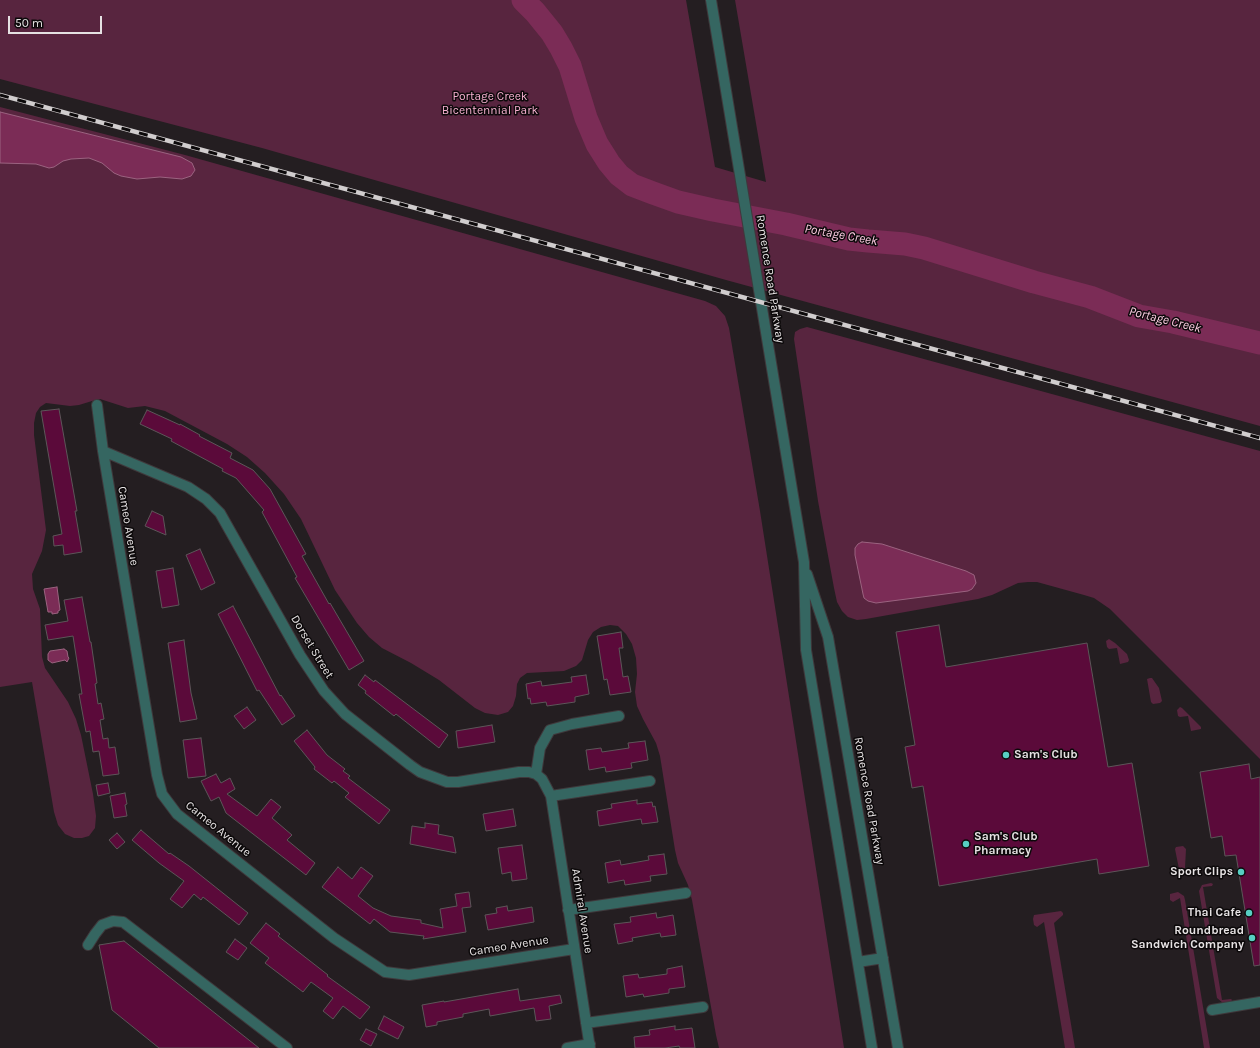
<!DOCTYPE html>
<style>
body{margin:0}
#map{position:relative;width:1260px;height:1048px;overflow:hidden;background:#241e21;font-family:Karla,sans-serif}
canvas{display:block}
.scale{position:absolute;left:8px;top:16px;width:94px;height:18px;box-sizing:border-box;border:2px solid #e6e2e3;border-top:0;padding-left:5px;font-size:12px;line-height:14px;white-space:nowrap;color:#e6e2e3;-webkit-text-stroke:3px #0c090a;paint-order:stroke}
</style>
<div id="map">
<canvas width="1260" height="1048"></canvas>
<div class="scale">50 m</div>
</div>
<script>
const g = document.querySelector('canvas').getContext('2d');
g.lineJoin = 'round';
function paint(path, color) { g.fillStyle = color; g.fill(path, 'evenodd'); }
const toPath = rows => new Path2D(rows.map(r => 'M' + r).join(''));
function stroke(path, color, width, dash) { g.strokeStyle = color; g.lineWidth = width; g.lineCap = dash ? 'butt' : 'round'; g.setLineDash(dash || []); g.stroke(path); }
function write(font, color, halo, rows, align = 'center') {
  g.font = font + ' Karla,sans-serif'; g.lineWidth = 3; g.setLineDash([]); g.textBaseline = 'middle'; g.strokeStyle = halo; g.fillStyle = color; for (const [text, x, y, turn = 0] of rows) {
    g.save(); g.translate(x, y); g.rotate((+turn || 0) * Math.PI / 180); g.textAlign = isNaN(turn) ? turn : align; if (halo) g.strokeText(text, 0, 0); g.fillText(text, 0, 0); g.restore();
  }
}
const green = toPath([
 [0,0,686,0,715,167,766,182,735,0,1260,0,1260,426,726,280,262,148,0,79],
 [0,107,185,155,705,301,716,306,725,316,729,328,760,511,844,1048,719,1048,716,1035,692,900,688,885,678,863,675,850,660,756,656,743,643,719,637,706,635,692,637,674,636,658,632,644,626,634,618,626,610,625,601,627,593,632,588,640,582,660,576,666,564,671,527,673,520,678,517,684,516,696,513,706,508,712,498,715,485,713,475,708,439,680,411,663,382,648,369,637,357,623,335,590,301,519,284,494,265,473,247,457,227,444,165,411,145,406,128,408,100,399,92,401,79,405,70,406,46,403,40,407,36,413,34,423,34,435,46,530,42,551,32,574,33,589,40,609,42,657,45,668,68,702,76,719,81,735,93,794,96,816,95,828,89,836,82,838,74,838,65,834,58,825,54,812,32,682,0,687],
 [807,327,1260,451,1260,759,1110,609,1094,598,1084,595,1037,582,1028,582,1018,583,992,595,978,599,866,619,857,620,848,617,842,611,837,602,834,588,818,501,794,339,795,332,800,329],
 [1109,639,1115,643,1127,654,1129,660,1128,662,1120,664,1117,648,1109,649,1107,647,1106,641],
 [1150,678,1152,678,1159,688,1162,701,1160,703,1153,704,1151,702,1147,679],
 [1180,707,1182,708,1201,727,1201,729,1191,731,1188,716,1180,717,1178,716,1177,710],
 [1183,846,1186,849,1185,868,1179,869,1175,849,1176,847],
 [1211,883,1213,884,1212,886,1203,887,1222,1000,1231,999,1232,1000,1231,1002,1223,1003,1217,998,1199,891,1202,885],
 [1178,892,1184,896,1185,900,1210,1048,1204,1048,1180,898,1173,902,1170,900,1170,894],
 [1061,911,1063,913,1063,915,1054,923,1075,1048,1065,1048,1044,922,1037,927,1034,925,1033,919,1034,915]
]);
const water = toPath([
 [0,112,181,157,192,163,195,170,191,176,182,179,160,177,137,179,121,176,114,173,102,163,89,158,71,159,63,161,54,167,49,168,36,164,0,163,0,112],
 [862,542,882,544,966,571,974,575,976,583,972,589,968,591,876,603,868,601,864,598,863,594,855,555,855,548,858,544,862,542],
 [57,587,60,610,58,611,58,613,52,614,52,612,48,612,44,589,57,587],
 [64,649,67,651,68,657,69,658,67,662,65,660,52,663,48,660,48,654,50,651,64,649]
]);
const river = toPath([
 [523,0,535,12,552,33,561,48,570,66,586,118,597,144,609,163,619,175,632,185,653,193,678,202,713,210,786,224,849,239,868,241,905,244,924,248,1034,282,1090,297,1139,316,1173,322,1260,343]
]);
const building = toPath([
 [59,409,77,511,75,511,82,552,64,555,63,545,54,546,53,536,62,534,41,411,59,409],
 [147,410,180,425,180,424,200,435,199,436,232,453,230,458,253,470,270,489,306,554,302,556,329,604,330,603,364,661,349,670,295,578,297,577,262,512,264,510,236,478,222,471,223,469,171,441,172,439,140,424,147,410],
 [152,511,163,516,166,535,145,526,152,511],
 [200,549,215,583,201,590,186,555,200,549],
 [173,568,179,605,162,608,156,571,173,568],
 [82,597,90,642,91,642,97,683,95,684,98,704,101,703,104,719,100,720,103,739,108,738,109,748,115,747,119,774,103,776,99,751,93,752,90,731,86,732,79,694,82,694,73,636,48,640,45,625,68,621,64,600,82,597],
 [233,606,280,696,281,695,295,716,282,725,259,690,257,691,218,614,233,606],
 [939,625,946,667,1087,643,1108,767,1132,763,1149,866,1099,874,1097,859,939,886,923,786,912,788,905,747,915,745,896,632,939,625],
 [621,632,623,648,619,648,623,677,628,676,631,692,610,695,607,679,604,680,597,636,621,632],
 [184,640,191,693,197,719,180,722,168,643,184,640],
 [365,675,374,682,375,680,448,735,439,748,396,714,394,716,365,693,366,691,358,685,365,675],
 [586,675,589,694,575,697,575,702,547,706,546,702,531,704,530,698,528,699,526,684,541,681,542,686,572,682,571,677,586,675],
 [247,707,256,720,244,729,234,716,247,707],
 [492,725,495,742,458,748,456,731,492,725],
 [307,730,327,755,345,769,343,771,350,776,348,778,390,810,379,824,345,797,349,793,334,781,332,783,314,769,315,767,294,741,307,730],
 [201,738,206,776,188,778,183,740,201,738],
 [645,741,648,760,631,763,632,768,606,772,605,767,589,770,586,750,601,748,602,752,629,748,628,743,645,741],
 [1249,764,1251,779,1260,777,1260,965,1254,966,1236,855,1225,856,1222,836,1211,838,1200,772,1249,764],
 [216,774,221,783,230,778,235,789,227,794,257,816,271,799,281,807,272,818,292,835,287,840,315,863,306,875,226,813,219,797,211,801,201,781,216,774],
 [108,783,110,793,98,796,96,785,108,783],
 [125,793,127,804,125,805,127,816,114,818,110,796,125,793],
 [637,800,637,804,652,802,653,807,655,806,658,822,642,824,641,819,599,826,597,811,612,808,611,804,637,800],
 [513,809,516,826,486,831,483,814,513,809],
 [425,823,439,825,438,834,453,837,456,853,410,844,412,826,425,828,425,823],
 [141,830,169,854,170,853,189,866,248,913,239,925,203,897,201,900,194,894,182,908,170,899,184,881,159,863,132,840,141,830],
 [117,833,125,842,117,849,109,840,117,833],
 [522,845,527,879,512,881,511,872,502,874,498,848,522,845],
 [664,854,667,874,650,876,651,881,625,885,624,880,608,883,605,863,620,860,621,865,649,860,648,856,664,854],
 [338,867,352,879,361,867,373,876,358,896,373,908,391,916,421,920,421,923,443,928,440,909,457,906,455,894,469,892,471,907,462,908,466,932,423,939,424,936,390,932,374,919,370,924,322,887,338,867],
 [507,906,508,911,532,907,534,922,488,930,485,915,497,913,496,908,507,906],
 [656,913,657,918,673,915,676,935,661,937,660,933,632,938,633,941,618,944,614,924,631,922,630,917,656,913],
 [266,923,280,934,278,936,328,975,327,976,370,1007,360,1019,343,1006,333,1019,323,1011,333,998,311,982,303,992,265,963,269,958,250,943,266,923],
 [235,939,247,948,238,960,226,952,235,939],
 [124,941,259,1048,159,1048,112,1010,99,945,124,941],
 [682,966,685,987,669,989,669,993,644,997,643,994,626,997,623,976,638,974,639,978,667,974,667,969,682,966],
 [518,989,520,1001,560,995,562,1003,549,1006,551,1019,536,1021,534,1008,490,1016,489,1009,463,1014,463,1017,437,1022,437,1025,426,1027,422,1005,444,1001,444,1002,518,989],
 [384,1016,404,1027,398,1039,378,1029,384,1016],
 [675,1026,675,1030,692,1028,695,1048,680,1048,679,1046,665,1048,635,1048,634,1037,650,1035,649,1030,675,1026],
 [366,1029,377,1034,371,1046,360,1040,366,1029]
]);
const minor = toPath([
 [711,0,804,562,806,650,872,1048],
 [97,405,103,451,157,775,162,794,177,814,334,938,385,972,409,975,574,949],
 [103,451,188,487,206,499,220,513,300,655,324,691,345,714,410,765,420,772,447,782,458,782,519,772,529,772,536,774,542,779,551,796,590,1048],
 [807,574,828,637,898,1048],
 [536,774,540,748,550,730,572,724,619,716],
 [551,796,650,781],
 [568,910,686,893],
 [88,945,95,934,102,925,113,921,123,922,287,1048],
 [858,962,883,958],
 [1212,1010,1260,1002],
 [586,1023,703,1007],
 [567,1048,590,1044]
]);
const rail = toPath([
 [0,95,1260,438]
]);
const markers = [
 [1006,755,4,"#57cec2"],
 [966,844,4,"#57cec2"],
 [1241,872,4,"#57cec2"],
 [1249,913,4,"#57cec2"],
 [1252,938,4,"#57cec2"]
];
const parkNames = [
 ["Portage Creek",490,97],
 ["Bicentennial Park",490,111]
];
const streetNames = [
 ["Romence Road Parkway",770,279,81],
 ["Cameo Avenue",128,526,81],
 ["Dorset Street",312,647,59],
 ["Romence Road Parkway",869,801,80],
 ["Cameo Avenue",218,829,39],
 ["Admiral Avenue",582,911,81],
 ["Cameo Avenue",509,946,-9]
];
const poiNames = [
 ["Sam's Club",1014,755,"left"],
 ["Sam's Club",974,837,"left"],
 ["Pharmacy",974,851,"left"],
 ["Sport Clips",1233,872],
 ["Thai Cafe",1241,913],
 ["Roundbread",1244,931],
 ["Sandwich Company",1244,945]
];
const waterNames = [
 ["Portage Creek",841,235,10],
 ["Portage Creek",1165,320,14]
];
paint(green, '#58253f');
paint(water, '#7b2c56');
stroke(water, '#9b6380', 1);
stroke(river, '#7b2c56', 23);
paint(building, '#5b0a3a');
stroke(building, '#5d5659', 1);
stroke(minor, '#3f393c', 12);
stroke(minor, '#356661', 10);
stroke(rail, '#d1cdce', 4.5);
stroke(rail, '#0c090a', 3, [9]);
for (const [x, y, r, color] of markers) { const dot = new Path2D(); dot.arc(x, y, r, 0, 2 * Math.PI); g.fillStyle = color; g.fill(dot); stroke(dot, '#0c090a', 1.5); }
write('12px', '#f6b0d0', '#0c090a', parkNames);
write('12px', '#e6e2e3', '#0c090a', streetNames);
write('bold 12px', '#e6e2e3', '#0c090a', poiNames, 'right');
write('italic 13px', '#fccce1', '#0c090a', waterNames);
</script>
